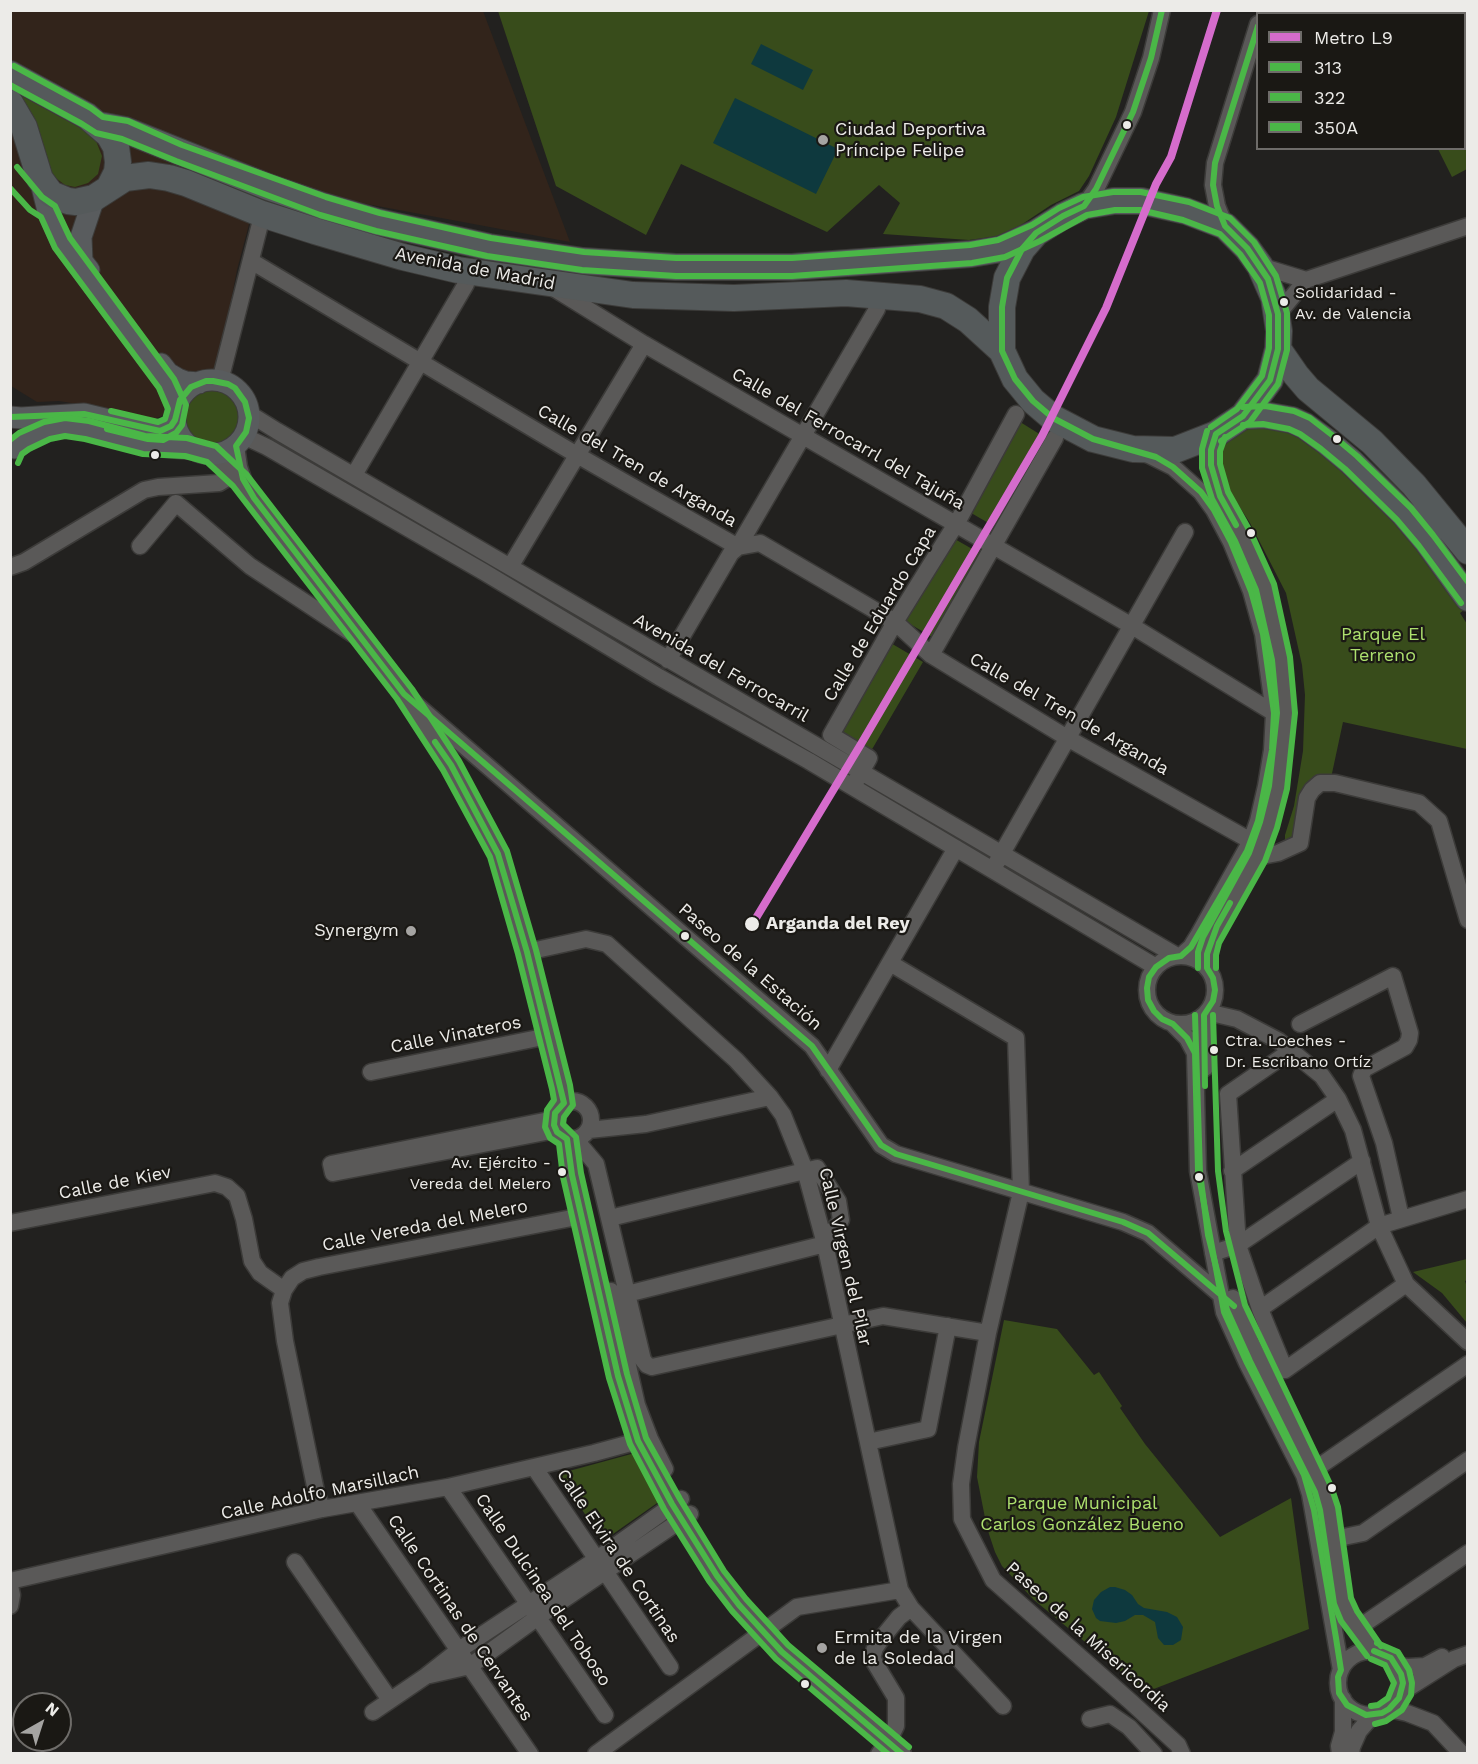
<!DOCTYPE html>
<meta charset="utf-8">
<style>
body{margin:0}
#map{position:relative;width:1478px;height:1764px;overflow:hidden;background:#22211f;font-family:"Work Sans",sans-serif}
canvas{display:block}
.frame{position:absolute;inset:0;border:12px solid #ecebe8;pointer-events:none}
.legend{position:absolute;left:1256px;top:12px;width:210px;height:138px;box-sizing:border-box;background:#1a1814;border:2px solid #6e6c69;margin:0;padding:8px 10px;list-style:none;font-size:18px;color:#ecebe8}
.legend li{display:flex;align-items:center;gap:12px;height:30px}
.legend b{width:30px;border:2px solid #6e6c69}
.north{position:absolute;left:12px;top:1692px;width:60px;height:60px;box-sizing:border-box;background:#1a1814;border:2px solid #6e6c69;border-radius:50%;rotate:39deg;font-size:16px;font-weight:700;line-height:24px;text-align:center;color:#ecebe8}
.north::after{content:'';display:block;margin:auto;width:21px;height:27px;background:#a5a4a2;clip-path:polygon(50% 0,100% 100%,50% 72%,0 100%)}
</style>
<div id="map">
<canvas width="1478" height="1764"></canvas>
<div class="frame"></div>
<ul class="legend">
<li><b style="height:8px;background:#d56ccc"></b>Metro L9</li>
<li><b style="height:8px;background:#4ab747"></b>313</li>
<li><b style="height:8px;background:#4ab747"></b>322</li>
<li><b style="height:8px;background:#4ab747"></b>350A</li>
</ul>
<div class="north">N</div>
</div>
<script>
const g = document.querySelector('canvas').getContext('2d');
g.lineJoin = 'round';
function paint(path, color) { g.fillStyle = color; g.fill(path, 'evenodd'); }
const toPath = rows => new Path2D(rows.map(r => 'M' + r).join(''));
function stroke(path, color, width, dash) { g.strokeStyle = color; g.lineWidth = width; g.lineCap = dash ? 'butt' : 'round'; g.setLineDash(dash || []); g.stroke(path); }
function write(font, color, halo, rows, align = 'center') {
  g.font = font + ' "Work Sans",sans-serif'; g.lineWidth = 4.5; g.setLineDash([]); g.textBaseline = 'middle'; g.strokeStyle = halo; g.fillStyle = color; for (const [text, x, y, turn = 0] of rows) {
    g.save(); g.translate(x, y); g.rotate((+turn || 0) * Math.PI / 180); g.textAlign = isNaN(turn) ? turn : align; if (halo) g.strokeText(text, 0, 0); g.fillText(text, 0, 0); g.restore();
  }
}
const industrial = toPath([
 [10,11,483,11,570,242,329,197,262,175,237,270,222,347,213,372,186,371,167,410,162,416,151,420,96,407,59,401,37,402,11,386]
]);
const green = toPath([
 [498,11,1149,11,1116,117,1089,176,1079,191,1051,205,1006,235,969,240,883,234,900,203,879,185,827,232,681,164,646,235,556,186],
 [1467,60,1467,169,1452,177,1438,149,1464,148,1464,62],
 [10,83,70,116,94,136,102,156,98,174,88,183,75,187,65,185,52,175,11,92],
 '185 417a27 27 0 1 1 54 0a27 27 0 1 1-54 0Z',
 [1017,420,1049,440,997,528,966,510],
 [1256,426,1284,430,1306,440,1364,489,1409,534,1467,608,1460,613,1467,624,1467,749,1343,722,1331,778,1323,778,1295,836,1285,841,1285,835,1294,806,1303,751,1305,695,1302,665,1286,593,1250,523,1219,475,1219,455,1227,439,1243,429],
 [953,538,981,554,934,638,903,620],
 [889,642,923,662,871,751,837,732],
 [1467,1259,1467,1280,1465,1281,1468,1290,1467,1323,1442,1293,1413,1272],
 [1004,1320,1057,1329,1094,1375,1099,1372,1122,1406,1120,1408,1145,1444,1220,1537,1291,1498,1309,1629,1146,1692,1034,1600,1002,1566,995,1552,987,1528,977,1477,979,1442],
 [635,1453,660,1501,603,1541,558,1474]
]);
const water = toPath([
 [761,44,813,70,803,90,751,64],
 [735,98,838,149,816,194,713,143],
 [1110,1587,1115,1587,1125,1590,1132,1595,1138,1604,1144,1608,1167,1612,1177,1617,1183,1627,1181,1640,1173,1645,1164,1645,1158,1638,1155,1622,1143,1615,1135,1615,1125,1621,1116,1623,1100,1621,1096,1618,1092,1609,1094,1600,1101,1592]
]);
const minor = toPath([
 [1084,206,1096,189,1133,112,1151,58,1162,10],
 [1225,226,1217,206,1213,185,1215,163,1258,24],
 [251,261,577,455,738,547,760,543,895,622,931,655,1069,739,1251,841],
 [1260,266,1306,280],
 [555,289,644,344,1132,626,1274,713],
 [1278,314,1306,280,1468,226],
 [220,381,260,224],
 [248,410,253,416,277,431,1177,956],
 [242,439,250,439,267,447,484,572,659,677,809,761,1156,967],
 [236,446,239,467,244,482],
 [211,454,230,469,254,498,404,694,451,765,498,854,527,952,564,1103],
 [1147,454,1173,467,1201,492,1214,510,1231,542,1251,591,1263,634,1274,713,1272,750,1266,786,1258,821,1251,841,1199,934,1191,947,1181,956],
 [354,475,466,284],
 [140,546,176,503,250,566,353,634],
 [10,567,24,562,144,490,158,487,219,483,234,474],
 [510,567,644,344],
 [931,655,1055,438],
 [668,660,731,553,738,547,877,309],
 [404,694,812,1046,881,1145,896,1154,1123,1222,1148,1233,1236,1308],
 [856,781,869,758,831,735,895,622,959,519,1016,414],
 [1257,857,1278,853,1300,843,1307,798,1312,790,1320,783,1335,783,1419,803,1439,821,1468,920],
 [997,862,1185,532],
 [527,952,586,939,607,944,736,1060,770,1097,783,1115,805,1170,825,1244,900,1590,911,1608,1003,1706],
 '1147 990a34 34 0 1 1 68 0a34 34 0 1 1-68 0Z',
 [890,963,1016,1038,1021,1192,988,1333,966,1448,961,1484,962,1519,993,1580,1131,1702,1178,1745,1182,1754],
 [1207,968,1207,954,1211,940,1225,912,1257,857,1269,825,1278,788,1286,713,1281,659,1265,587,1243,537,1220,496,1211,465,1211,450,1216,434],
 [1207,1012,1237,1019,1279,1041,1322,1076,1338,1099,1353,1130,1379,1226,1406,1284,1468,1342],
 [1204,1015,1205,1068],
 [1173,1024,1187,1038,1195,1053,1198,1171,1224,1312,1247,1363,1304,1475,1310,1494,1341,1670],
 [1300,1024,1393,976,1410,1033,1409,1040,1405,1047,1364,1069,1361,1076,1384,1143,1401,1218],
 [1292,1050,1228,1094,1238,1245,1260,1309,1285,1370,1406,1284],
 [828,1070,956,848],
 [371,1072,548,1036],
 '553 1120a19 19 0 1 1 38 0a19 19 0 1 1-38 0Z',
 [554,1119,331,1164,333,1173,556,1130],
 [589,1130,646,1124,770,1097],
 [567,1139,572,1175,625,1402,638,1441,672,1504,717,1576,739,1605,782,1652,903,1754],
 [575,1139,596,1164,643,1360,647,1365,652,1367,883,1316,988,1333],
 [1232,1171,1338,1099],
 [610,1218,817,1168,838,1201,841,1220,833,1231,823,1235],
 [10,1223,215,1183,227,1187,237,1196,244,1219,252,1261,260,1273,284,1290],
 [1213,1253,1238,1245,1362,1161],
 [611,1291,637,1405,650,1439,665,1469],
 [627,1294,825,1244],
 [1233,1298,1250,1341,1323,1489,1329,1508,1342,1601,1349,1616,1374,1651],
 [1260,1309,1379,1226,1468,1199],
 [868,1442,928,1429,948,1326],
 [534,1467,670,1667],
 [1314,1470,1468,1364],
 [448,1487,605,1715],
 [358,1504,530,1754],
 [322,1509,316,1491,285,1341,280,1303,284,1290,292,1278,303,1271,319,1267,582,1216],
 [1334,1539,1363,1533,1468,1460],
 [295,1562,390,1700],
 [10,1581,322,1509,448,1487,594,1453,638,1441],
 [10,1586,12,1595,10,1606],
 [1358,1628,1468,1553],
 '1338 1683a32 32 0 1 1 64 0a32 32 0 1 1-64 0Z',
 [1398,1666,1408,1667,1425,1666,1442,1657],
 [430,1675,470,1666,538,1617,690,1514],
 [1402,1692,1454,1659,1468,1654],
 [1389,1709,1407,1713,1433,1723,1462,1754],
 [373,1712,426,1676,459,1650,597,1559,681,1499],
 [1090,1719,1110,1714,1129,1727,1154,1754],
 [596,1754,797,1607,900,1590],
 [879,1754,888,1742,896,1726,896,1698,872,1658,875,1648,882,1638,899,1617,911,1608],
 [1340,1754,1339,1746,1343,1732,1343,1699],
 [1351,1754,1352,1747,1359,1731,1373,1715]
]);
const major = toPath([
 [40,179,48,211,62,243,167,384,177,408],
 [89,270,82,261,81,237,94,198],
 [161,364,168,373,178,379,186,382,199,383],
 '175 417a37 37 0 1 1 74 0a37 37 0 1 1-74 0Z',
 [10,417,21,418,84,414,150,430,160,431,171,426,175,420],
 [15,448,37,434,53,428,65,427,87,430,144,445,193,449]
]);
const highway = toPath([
 [10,74,87,116,109,135,116,147,118,162,117,172,109,188],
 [10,103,24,127,40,179,51,194,68,201,76,202,94,198,125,178,149,175,169,178,186,183,262,214,315,231,403,257,458,270,633,295,734,298,846,293,920,299,946,306,968,320,1002,351],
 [99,125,125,130,268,187,323,206,378,222,489,247,583,261,676,267,792,267,971,254,1001,249,1036,233],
 [1114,201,1141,201,1186,211,1225,226,1247,248,1260,266,1274,298,1279,331,1278,349,1270,380,1243,416,1216,434,1175,450,1133,449,1093,439,1053,418,1033,401,1015,379,1002,351,1002,307,1007,278,1022,249,1036,233,1063,216,1084,206,1114,201],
 [1278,349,1296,375,1308,389,1372,442,1414,485,1468,551],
 [1243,416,1264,415,1292,420,1305,426,1327,442,1351,462,1404,514,1426,540,1468,598]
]);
const bus1 = toPath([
 [1162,10,1151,58,1133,112,1096,189,1084,206,1063,216,1036,233,1022,249,1007,278,1002,307,1002,351,1015,379,1033,401,1053,418,1093,439,1156,457,1173,467,1201,492,1214,510,1231,542,1251,591,1263,634,1274,713,1272,750,1258,821,1247,851,1191,947,1181,956,1169,958,1156,967,1149,977,1147,988,1148,1000,1154,1011,1162,1019,1173,1024,1187,1038,1195,1053,1198,1171,1224,1312,1247,1363,1304,1475,1314,1510,1336,1638,1341,1670,1338,1677,1339,1693,1347,1705,1366,1715,1382,1713,1389,1709,1399,1698,1403,1683,1401,1674,1391,1658,1374,1651],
 [10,417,84,414,160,431,171,426,175,420,180,400,191,387,206,381,213,381,228,384,235,388,245,402,249,418,246,432,236,446,243,479,254,498,404,694,812,1046,881,1145,896,1154,1123,1222,1148,1233,1234,1306],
 [1236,525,1220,496,1211,465,1211,450,1216,434,1243,416,1270,380,1278,349,1278,314,1268,279,1247,248,1225,226,1217,206,1213,185,1215,163,1258,26],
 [435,742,451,765,498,854,527,952,564,1103,555,1113,554,1125,557,1132,567,1139,572,1175,618,1376,638,1441,672,1504,717,1576,739,1605,782,1652,902,1754],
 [1205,1086,1204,1015,1213,1001,1215,990,1213,978,1207,968,1207,954,1217,926,1230,903]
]);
const bus2 = toPath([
 [10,85,82,124,96,133,122,139,176,161,320,215,376,231,487,256,582,270,676,276,792,276,972,263,1005,257,1040,241,1087,215,1115,210,1140,210,1183,220,1220,234,1240,254,1260,283,1269,315,1269,348,1262,376,1237,409,1211,427],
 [10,188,30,210,41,217,55,248,159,388,168,409,165,419,158,422,111,411],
 [1243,425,1263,424,1289,429,1300,434,1321,449,1345,469,1397,520,1419,546,1461,603],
 [18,463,22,454,29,449,50,439,65,436,85,439,143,454,185,456,207,462,233,486,397,699,443,770,490,857,518,954,552,1089,554,1100,547,1110,545,1127,550,1138,559,1144,563,1177,609,1378,630,1444,664,1509,709,1581,732,1611,776,1659,888,1754],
 [1216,968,1216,955,1219,943,1265,861,1277,828,1287,789,1295,713,1290,657,1274,584,1251,533,1228,492,1220,464,1220,451,1225,437],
 [1195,1015,1200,1173,1208,1235,1227,1310,1250,1361,1315,1492,1320,1510,1334,1604,1341,1621,1367,1656],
 [1375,1724,1386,1721,1402,1710,1411,1695,1412,1683,1409,1670,1398,1652,1377,1643]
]);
const bus3 = toPath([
 [14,66,91,108,103,117,128,121,182,145,326,197,380,213,491,238,584,252,676,258,792,258,970,245,998,240,1032,225,1059,208,1083,197,1113,192,1141,192,1189,202,1230,218,1254,242,1276,276,1287,313,1287,350,1278,384,1250,422,1221,441],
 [17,167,42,197,55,206,70,238,174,379,186,405,182,425,176,433,163,440,148,439,107,429],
 [1243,407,1265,406,1294,411,1310,418,1332,435,1357,456,1411,508,1433,535,1468,582],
 [10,440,19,433,44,422,65,418,89,421,145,436,187,438,216,446,247,475,412,689,459,761,507,851,536,950,570,1085,573,1105,564,1117,563,1124,576,1137,581,1173,627,1374,646,1438,680,1499,724,1571,746,1599,788,1645,909,1747],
 [1198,968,1198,952,1203,937,1249,853,1260,822,1269,786,1277,713,1272,660,1256,590,1235,541,1212,499,1202,468,1202,449,1207,431],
 [1213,1015,1218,1171,1226,1231,1245,1305,1331,1486,1338,1507,1351,1598,1357,1611,1381,1646],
 [1371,1659,1385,1665,1394,1683,1388,1698,1378,1705,1371,1706]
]);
const metro1 = toPath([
 [750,928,861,744,1042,436,1106,308,1156,184,1171,157,1217,10]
]);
const markers = [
 [1127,125,5,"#ecebe8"],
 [823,140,6,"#a5a4a2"],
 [1284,302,5,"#ecebe8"],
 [1337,439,5,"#ecebe8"],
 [155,455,5,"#ecebe8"],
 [1251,533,5,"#ecebe8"],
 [752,924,8,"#ecebe8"],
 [411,931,6,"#a5a4a2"],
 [685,936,5,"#ecebe8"],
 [1214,1050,5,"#ecebe8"],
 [562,1172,5,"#ecebe8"],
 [1199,1177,5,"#ecebe8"],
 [1332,1488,5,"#ecebe8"],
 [822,1648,6,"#a5a4a2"],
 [805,1684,5,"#ecebe8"]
];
const busNames = [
 ["Solidaridad -",1295,293],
 ["Av. de Valencia",1295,314],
 ["Ctra. Loeches -",1225,1041],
 ["Dr. Escribano Ortíz",1225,1062],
 ["Av. Ejército -",551,1163,"right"],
 ["Vereda del Melero",551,1184,"right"]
];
const poiNames = [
 ["Ciudad Deportiva",835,130],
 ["Príncipe Felipe",835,151],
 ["Synergym",399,931,"right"],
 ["Ermita de la Virgen",834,1638],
 ["de la Soledad",834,1659]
];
const streetNames = [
 ["Avenida de Madrid",475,269,11],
 ["Calle del Ferrocarrl del Tajuña",848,439,30],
 ["Calle del Tren de Arganda",637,466,30],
 ["Calle de Eduardo Capa",880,614,-59],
 ["Avenida del Ferrocarril",721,668,30],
 ["Calle del Tren de Arganda",1069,714,30],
 ["Paseo de la Estación",750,967,41],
 ["Calle Vinateros",456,1035,-11],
 ["Calle de Kiev",115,1183,-11],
 ["Calle Vereda del Melero",425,1226,-11],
 ["Calle Virgen del Pilar",845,1257,77],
 ["Calle Adolfo Marsillach",320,1493,-12],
 ["Calle Elvira de Cortinas",618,1556,56],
 ["Calle Dulcinea del Toboso",543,1590,56],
 ["Calle Cortinas de Cervantes",460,1618,56],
 ["Paseo de la Misericordia",1088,1637,42]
];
const parkNames = [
 ["Parque El",1383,635],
 ["Terreno",1383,656],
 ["Parque Municipal",1082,1504],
 ["Carlos González Bueno",1082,1525]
];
const stopNames = [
 ["Arganda del Rey",766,924]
];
paint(industrial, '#32241b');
paint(green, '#384c1b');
paint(water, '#0e393e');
stroke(minor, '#3c3b39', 19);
stroke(major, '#3c3b39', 23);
stroke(highway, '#3c3b39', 28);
stroke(minor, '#5a5958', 16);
stroke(major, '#595c5e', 21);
stroke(highway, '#555a5b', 26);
stroke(bus1, '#4ab747', 6);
stroke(bus2, '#4ab747', 6);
stroke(bus3, '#4ab747', 6);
stroke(metro1, '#d56ccc', 8);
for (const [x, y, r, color] of markers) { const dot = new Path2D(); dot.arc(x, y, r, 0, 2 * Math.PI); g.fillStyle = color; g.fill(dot); stroke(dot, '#1a1814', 2); }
write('16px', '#ecebe8', '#1a1814', busNames, 'left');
write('18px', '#ecebe8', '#1a1814', poiNames, 'left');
write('18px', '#ecebe8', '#1a1814', streetNames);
write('18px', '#ade06e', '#1a1814', parkNames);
write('bold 18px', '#ecebe8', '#1a1814', stopNames, 'left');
</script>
